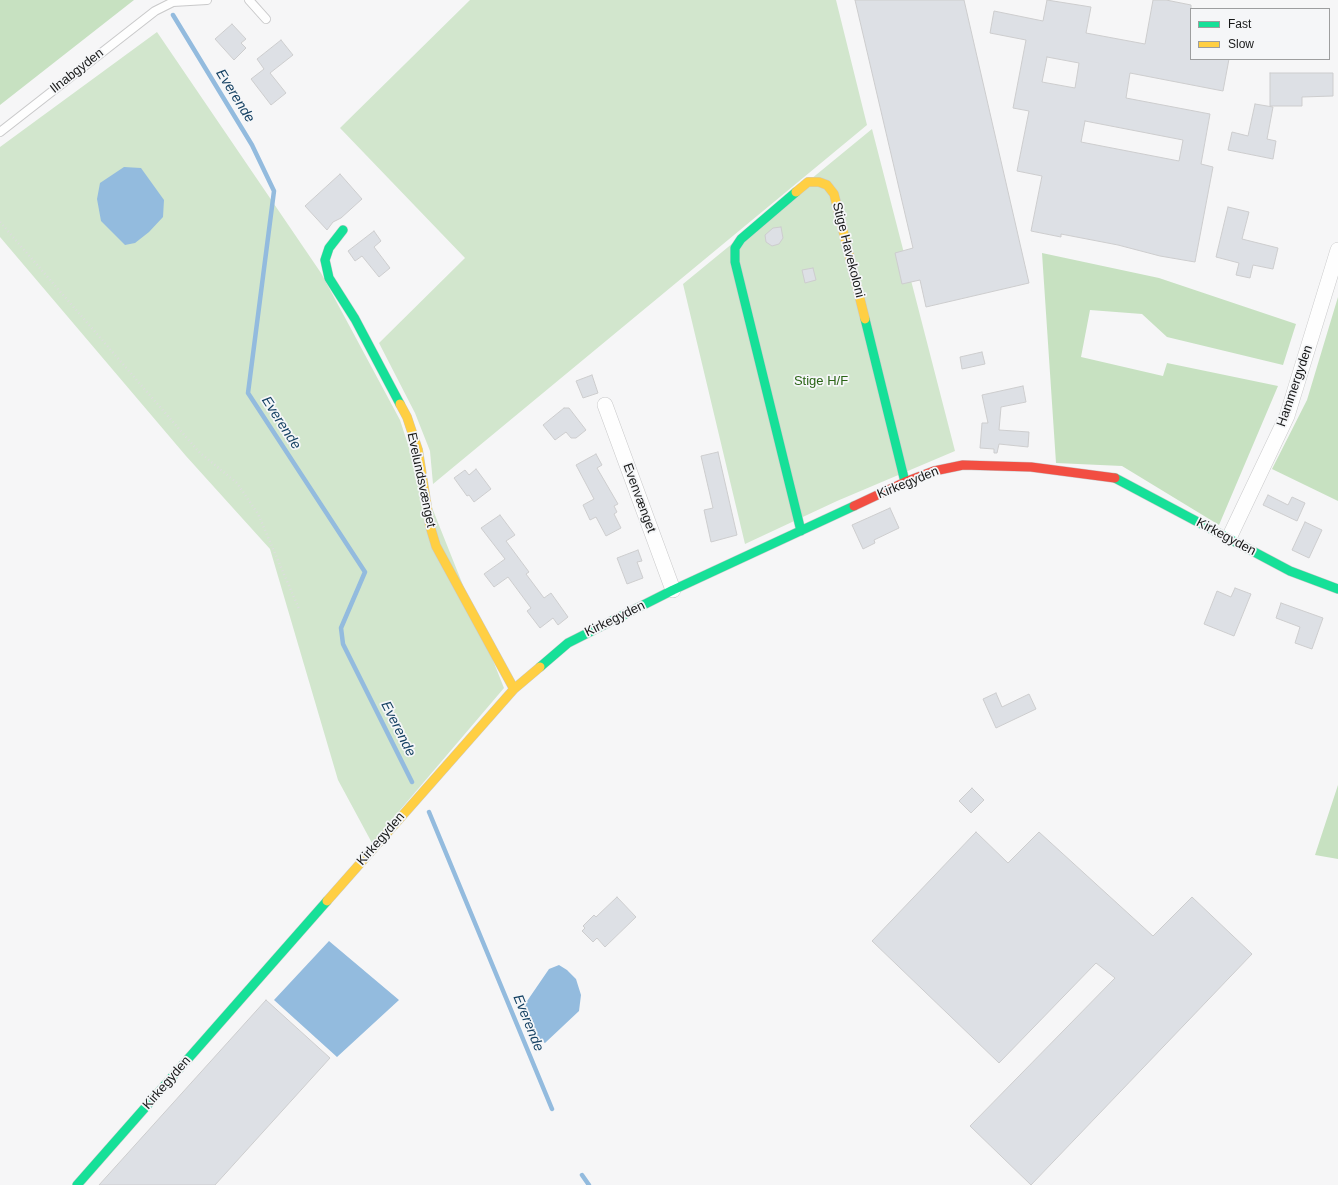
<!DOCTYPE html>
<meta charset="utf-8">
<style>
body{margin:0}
#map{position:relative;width:1338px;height:1185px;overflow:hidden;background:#f6f6f7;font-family:Arial,sans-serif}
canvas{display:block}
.legend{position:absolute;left:1190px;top:8px;width:140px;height:52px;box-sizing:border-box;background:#f5f6f8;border:1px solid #9d9e9f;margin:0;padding:5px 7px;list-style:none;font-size:12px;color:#181919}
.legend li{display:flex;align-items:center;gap:8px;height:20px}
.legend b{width:20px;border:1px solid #9d9e9f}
</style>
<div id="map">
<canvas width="1338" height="1185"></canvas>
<ul class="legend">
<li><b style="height:5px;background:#16e098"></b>Fast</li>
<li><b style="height:5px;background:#ffcf43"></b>Slow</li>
</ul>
</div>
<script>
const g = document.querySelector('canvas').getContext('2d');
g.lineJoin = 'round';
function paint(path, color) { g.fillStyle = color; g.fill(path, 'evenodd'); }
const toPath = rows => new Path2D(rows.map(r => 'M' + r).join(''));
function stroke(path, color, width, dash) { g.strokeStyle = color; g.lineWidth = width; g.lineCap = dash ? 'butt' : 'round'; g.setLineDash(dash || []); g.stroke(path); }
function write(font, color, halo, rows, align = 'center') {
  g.font = font + ' Arial,sans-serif'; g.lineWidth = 3.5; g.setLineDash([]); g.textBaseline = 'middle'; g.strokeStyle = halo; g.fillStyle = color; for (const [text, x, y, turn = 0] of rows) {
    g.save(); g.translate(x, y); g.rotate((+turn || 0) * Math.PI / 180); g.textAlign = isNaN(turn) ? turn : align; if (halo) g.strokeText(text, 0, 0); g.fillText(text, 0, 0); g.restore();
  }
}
const green = toPath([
 [470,0,836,0,867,125,433,484,430,451,415,413,379,343,465,258,340,128],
 [157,32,321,273,400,420,413,460,504,688,372,843,338,780,270,549,186,456,0,237,0,147],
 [872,129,955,451,837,501,745,544,683,284]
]);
const forest = toPath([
 [0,0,134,0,0,105],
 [1042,253,1159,278,1296,324,1283,365,1167,337,1142,314,1090,310,1081,357,1163,376,1167,363,1278,386,1219,525,1122,466,1056,463],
 [1338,297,1338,501,1272,469,1307,400],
 [1338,785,1338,859,1315,855]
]);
const water = toPath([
 [124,167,141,168,164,200,163,217,149,232,135,243,125,245,101,221,97,199,100,183],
 [329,941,399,1000,337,1057,274,1000],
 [559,965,567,970,576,979,581,995,579,1011,545,1043,530,1034,523,1007,549,969]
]);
const stream = toPath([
 [173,15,252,145,274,191,248,393,365,572,341,628,343,644,412,782],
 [429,812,552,1109],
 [582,1175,589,1185]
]);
const building = toPath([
 [855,0,964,0,1029,283,926,307,920,280,902,284,895,253,913,248,855,0],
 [1047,0,1091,7,1086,33,1145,44,1153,0,1166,0,1191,5,1191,59,1229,59,1223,91,1130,73,1126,98,1210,114,1201,164,1213,167,1195,262,1160,256,1118,245,1061,234,1061,237,1031,231,1042,176,1017,171,1029,111,1013,108,1026,40,990,33,994,11,1043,21,1047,0],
 [1047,57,1079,63,1075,88,1042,82,1047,57],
 [1085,121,1183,140,1179,161,1081,142,1085,121],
 [232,24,246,39,241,43,246,48,234,60,215,39,232,24],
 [281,40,293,55,270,73,286,93,271,105,251,79,264,69,257,59,281,40],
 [1270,73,1333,73,1333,96,1302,97,1302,106,1270,106,1270,73],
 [1255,104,1273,107,1267,139,1276,141,1273,159,1228,150,1232,132,1248,136,1255,104],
 [340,174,362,199,341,218,333,222,327,230,305,206,340,174],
 [1228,207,1249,212,1242,239,1278,248,1273,269,1253,265,1250,278,1236,275,1239,263,1216,257,1228,207],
 [781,227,783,238,779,244,772,246,766,242,765,235,773,228,781,227],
 [374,231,381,241,374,247,390,268,379,277,362,256,355,261,348,251,374,231],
 [813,268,816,280,805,283,802,270,813,268],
 [982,352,985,364,962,369,960,357,982,352],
 [592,375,598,393,583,398,576,381,592,375],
 [1023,386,1026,402,1001,407,999,430,1029,432,1028,447,999,444,997,453,994,453,994,449,980,448,982,423,988,423,982,395,1023,386],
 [564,408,569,408,586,430,576,438,571,438,566,432,555,440,543,425,564,408],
 [718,452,737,535,711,542,704,510,713,508,701,456,718,452],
 [596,454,602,465,597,468,618,504,614,506,617,512,614,514,621,528,606,536,596,517,590,520,583,505,594,499,576,465,596,454],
 [476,469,491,489,474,502,469,495,467,496,454,478,465,470,469,475,476,469],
 [1268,495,1288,505,1292,497,1305,503,1297,521,1263,505,1268,495],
 [890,508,899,528,874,540,875,543,863,549,852,525,890,508],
 [500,515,515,535,506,541,529,572,526,574,544,598,551,593,568,617,558,625,553,618,540,628,527,611,531,608,508,577,494,587,484,574,505,559,481,528,500,515],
 [1305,522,1322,530,1309,558,1292,550,1305,522],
 [638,550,642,561,637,562,643,578,627,584,617,558,638,550],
 [1235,588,1251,594,1234,636,1204,624,1217,591,1231,597,1235,588],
 [1281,603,1323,618,1312,649,1295,643,1300,627,1276,618,1281,603],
 [996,693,1002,707,1029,694,1036,709,996,728,983,699,996,693],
 [972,788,984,800,971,813,959,801,972,788],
 [976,832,1008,863,1039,832,1153,936,1192,897,1252,954,1031,1185,970,1126,1115,978,1096,963,999,1063,872,941,976,832],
 [617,897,636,917,605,947,597,938,593,942,582,931,585,928,583,926,594,915,596,917,617,897],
 [266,1000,330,1058,215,1185,99,1185,266,1000]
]);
const path = toPath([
 [0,222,199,452,237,483,258,514,299,609]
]);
const lane = toPath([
 [249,0,266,19],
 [0,132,155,11,173,2,207,0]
]);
const street = toPath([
 [605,405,673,590],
 [1229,538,1287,416,1338,250]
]);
const fast = toPath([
 [796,192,741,239,735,248,735,262,801,531],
 [343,230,329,248,325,260,329,278,355,319,400,404],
 [865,319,905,482],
 [1115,478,1290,571,1338,589],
 [540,667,568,643,673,590,854,506],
 [77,1185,327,901]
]);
const slow = toPath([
 [796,192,808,182,819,182,827,185,834,194,865,319],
 [400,404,407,417,418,450,430,526,436,546,514,689],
 [327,901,514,689,540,667]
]);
const jam = toPath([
 [854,506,905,482,934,471,963,465,1031,467,1115,478]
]);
const streetNames = [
 ["Ilnabgyden",77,71,-38],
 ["Stige Havekoloni",848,250,76],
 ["Hammergyden",1295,386,-71],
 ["Evelundsvænget",421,480,78],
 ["Kirkegyden",908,483,-22],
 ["Evenvænget",639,498,70],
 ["Kirkegyden",1226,537,28],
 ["Kirkegyden",615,619,-26],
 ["Kirkegyden",381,839,-49],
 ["Kirkegyden",167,1083,-49]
];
const parkNames = [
 ["Stige H/F",821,381]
];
const waterNames = [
 ["Everende",235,96,58],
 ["Everende",281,423,57],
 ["Everende",398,729,63],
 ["Everende",528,1023,68]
];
paint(green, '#d2e6cd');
paint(forest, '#c7e1c1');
paint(water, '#93bbde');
stroke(stream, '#93bbde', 4.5);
paint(building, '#dde0e5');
stroke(building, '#cdcdce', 1);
stroke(lane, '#c9c9ca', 10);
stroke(street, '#c9c9ca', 16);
stroke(fast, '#c9c9ca', 10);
stroke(slow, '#c9c9ca', 10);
stroke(jam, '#c9c9ca', 10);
stroke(path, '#ddddde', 2.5, [1, 3]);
stroke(lane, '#fefefe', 8);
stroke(street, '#fefefe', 15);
stroke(fast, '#16e098', 9);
stroke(slow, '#ffcf43', 9);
stroke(jam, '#f24e42', 9);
write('13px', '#181919', '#f5f6f8', streetNames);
write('13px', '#2b6516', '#f5f6f8', parkNames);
write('italic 14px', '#144062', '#f5f6f8', waterNames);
</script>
